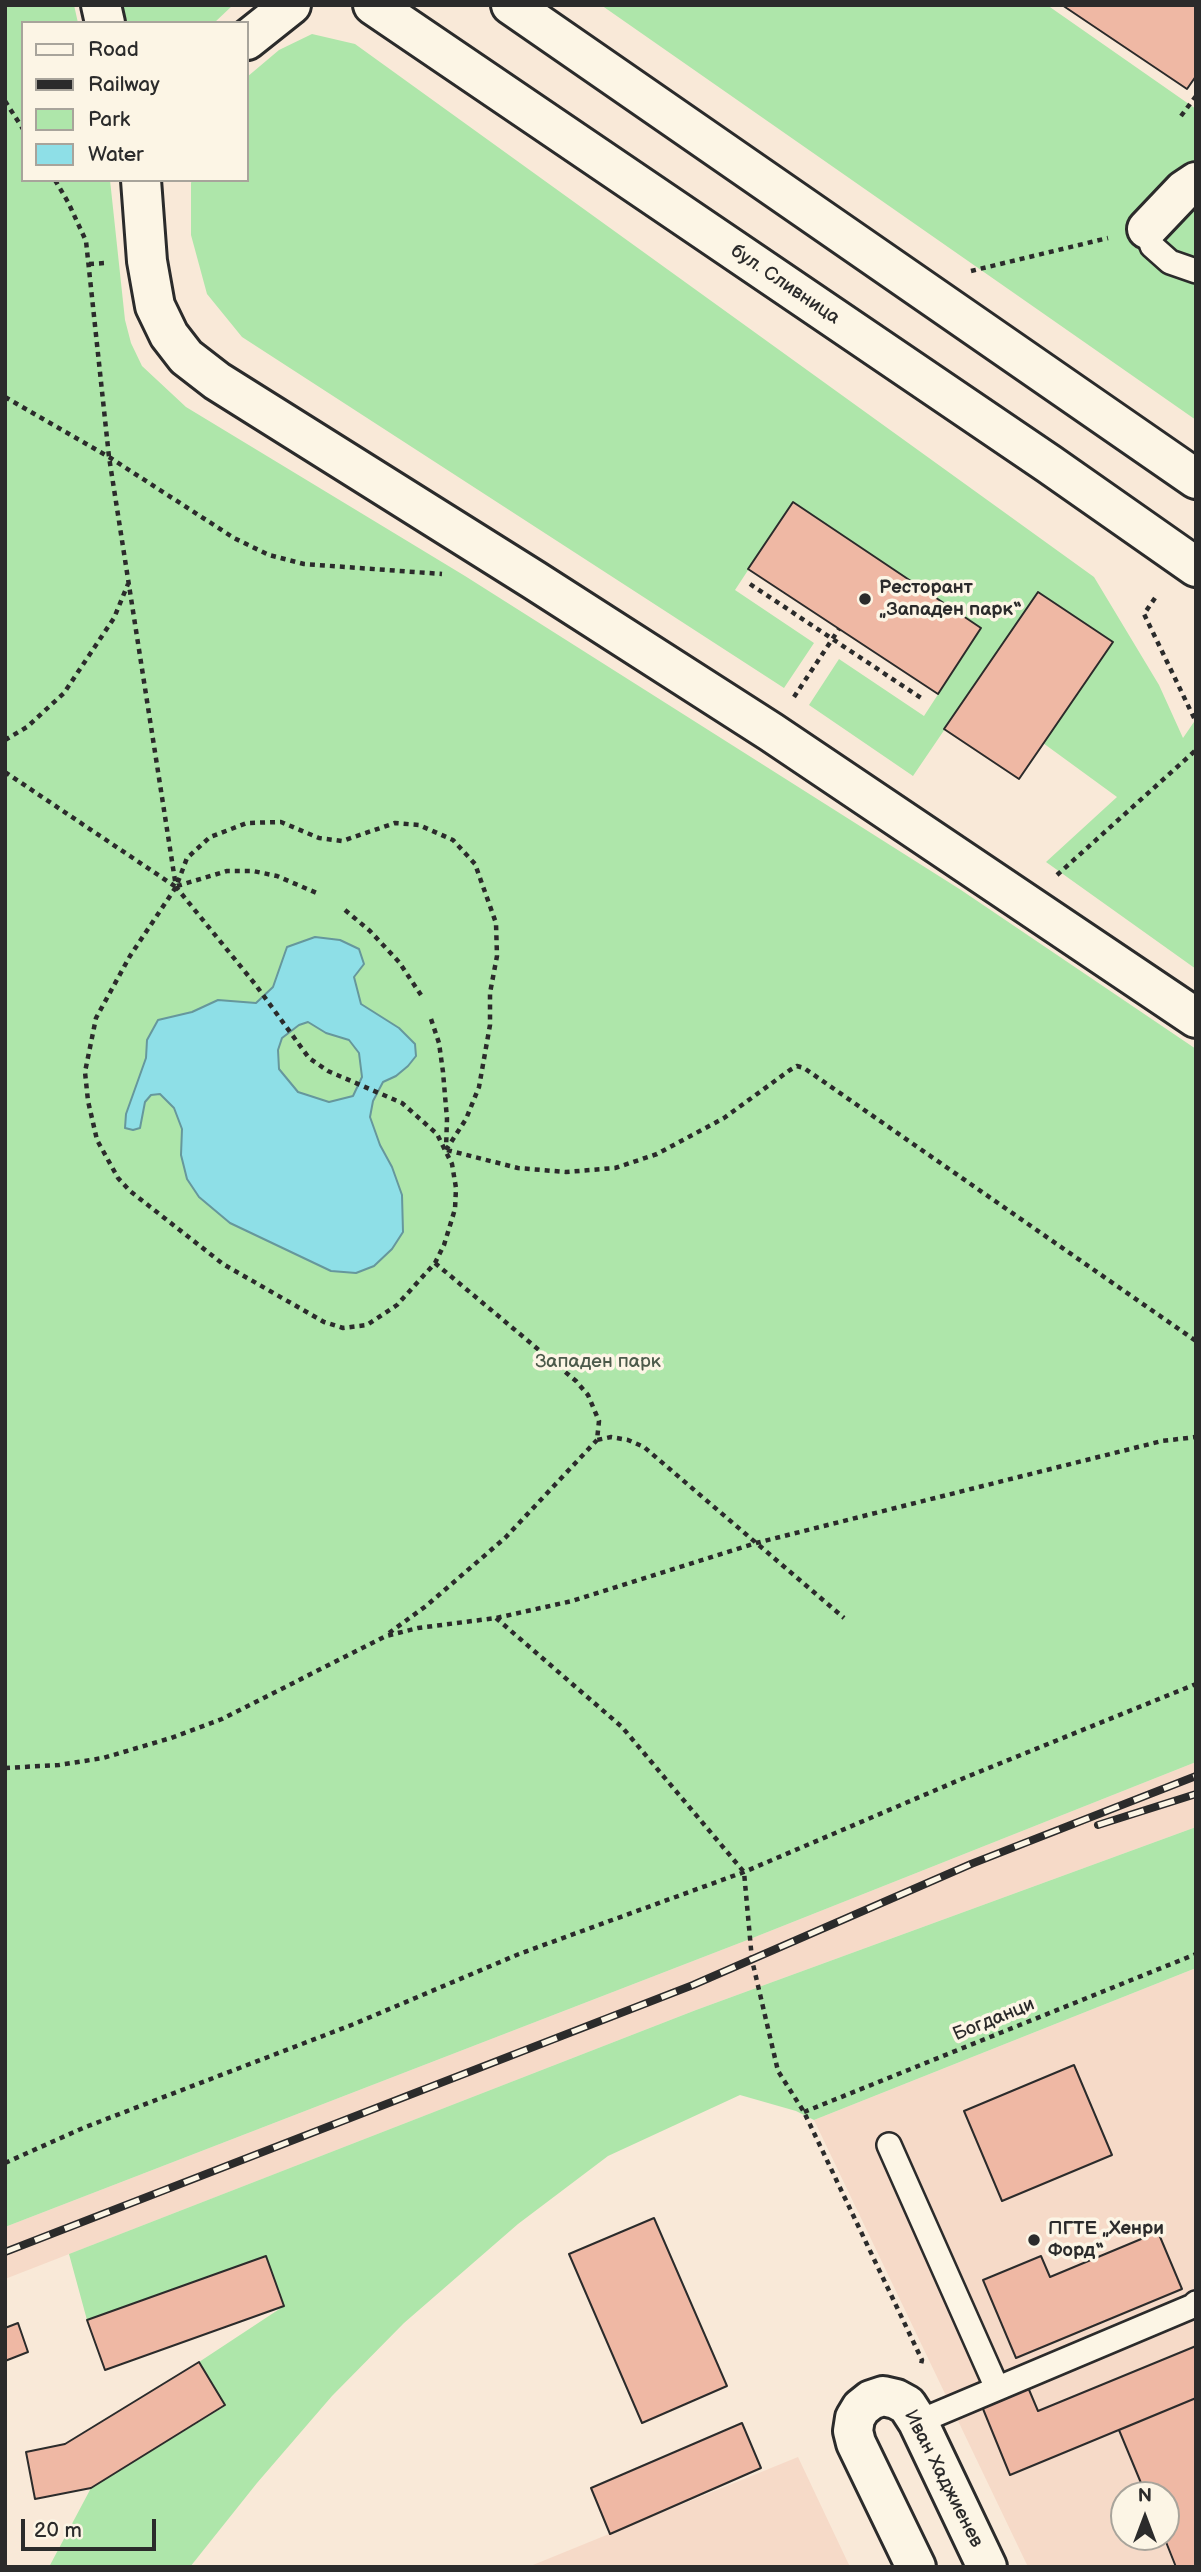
<!DOCTYPE html>
<meta charset="utf-8">
<style>
body{margin:0}
#map{position:relative;width:1201px;height:2572px;overflow:hidden;background:#f9e9d8;font-family:"Balsamiq Sans",sans-serif}
canvas{display:block}
.frame{position:absolute;inset:0;border:7px solid #2b2b2b;pointer-events:none}
.legend{position:absolute;left:21px;top:21px;width:228px;height:161px;box-sizing:border-box;background:#fcf5e5;border:2px solid #a8a49b;margin:0;padding:9px 12px;list-style:none;font-size:21px;color:#2b2b2b}
.legend li{display:flex;align-items:center;gap:14px;height:35px}
.legend b{width:35px;border:2px solid #a8a49b}
.north{position:absolute;left:1110px;top:2481px;width:70px;height:70px;box-sizing:border-box;background:#fcf5e5;border:2px solid #a8a49b;border-radius:50%;rotate:0deg;font-size:19px;font-weight:700;line-height:28px;text-align:center;color:#2b2b2b}
.north::after{content:'';display:block;margin:auto;width:24px;height:32px;background:#2b2b2b;clip-path:polygon(50% 0,100% 100%,50% 72%,0 100%)}
.scale{position:absolute;left:21px;top:2519px;width:135px;height:32px;box-sizing:border-box;border:4px solid #2b2b2b;border-top:0;padding-left:9px;font-size:21px;line-height:24px;white-space:nowrap;color:#2b2b2b;-webkit-text-stroke:5px #fcf5e5;paint-order:stroke}
</style>
<div id="map">
<canvas width="1201" height="2572"></canvas>
<div class="frame"></div>
<ul class="legend">
<li><b style="height:9px;background:#fcf5e5"></b>Road</li>
<li><b style="height:9px;background:#2b2b2b"></b>Railway</li>
<li><b style="height:19px;background:#aee6aa"></b>Park</li>
<li><b style="height:19px;background:#8edfe7"></b>Water</li>
</ul>
<div class="north">N</div>
<div class="scale">20 m</div>
</div>
<script>
const g = document.querySelector('canvas').getContext('2d');
g.lineJoin = 'round';
function paint(path, color) { g.fillStyle = color; g.fill(path, 'evenodd'); }
const toPath = rows => new Path2D(rows.map(r => 'M' + r).join(''));
function stroke(path, color, width, dash) { g.strokeStyle = color; g.lineWidth = width; g.lineCap = dash ? 'butt' : 'round'; g.setLineDash(dash || []); g.stroke(path); }
function write(font, color, halo, rows, align = 'center') {
  g.font = font + ' "Balsamiq Sans",sans-serif'; g.lineWidth = 7; g.setLineDash([]); g.textBaseline = 'middle'; g.strokeStyle = halo; g.fillStyle = color; for (const [text, x, y, turn = 0] of rows) {
    g.save(); g.translate(x, y); g.rotate((+turn || 0) * Math.PI / 180); g.textAlign = isNaN(turn) ? turn : align; if (halo) g.strokeText(text, 0, 0); g.fillText(text, 0, 0); g.restore();
  }
}
const built = toPath([
 [1196,1762,1196,1827,696,2010,5,2279,5,2227,750,1939],
 [1196,1968,1196,2567,1028,2567,814,2120],
 [1124,2495,1166,2495,1166,2537,1124,2537],
 [798,2457,850,2567,528,2567]
]);
const green = toPath([
 [5,5,74,5,78,23,23,23,23,180,110,180,125,320,131,343,142,366,186,407,465,576,961,890,1196,1049,1196,1762,750,1939,5,2227],
 [122,5,233,5,214,23,126,23],
 [601,5,1047,5,1196,109,1196,420],
 [312,34,355,44,1094,577,1159,685,1183,738,1196,719,1196,969,1046,862,1117,797,1043,743,1112,642,1038,592,913,776,809,705,839,659,924,716,981,628,793,502,735,590,814,643,784,688,242,337,207,294,191,235,191,183,192,180,247,180,247,77,279,50],
 [1196,1827,1196,1968,814,2120,796,2111,740,2095,608,2156,518,2224,404,2323,332,2396,257,2483,190,2567,49,2567,91,2488,225,2406,199,2362,284,2306,266,2256,87,2320,69,2254,696,2010]
]);
const water = toPath([
 [315,937,340,940,359,949,364,964,354,977,361,1004,399,1028,415,1044,416,1056,408,1066,396,1076,383,1082,373,1101,370,1117,380,1145,392,1167,402,1195,403,1232,392,1249,374,1266,356,1273,331,1271,230,1223,199,1197,187,1179,181,1155,182,1129,174,1108,160,1094,151,1095,145,1102,140,1128,133,1130,125,1128,126,1114,146,1058,147,1040,158,1020,192,1012,218,1000,256,1003,273,987,287,947,315,937],
 [308,1022,326,1033,349,1040,359,1053,362,1077,353,1096,329,1102,298,1092,279,1069,278,1050,282,1038,299,1025,308,1022]
]);
const building = toPath([
 [1062,5,1196,5,1196,76,1187,89,1062,5],
 [793,502,981,628,938,694,748,569,793,502],
 [1038,592,1113,642,1019,779,944,729,1038,592],
 [1074,2065,1112,2155,1002,2201,964,2111,1074,2065],
 [654,2218,727,2386,642,2423,569,2254,654,2218],
 [1158,2232,1182,2289,1016,2358,983,2280,1041,2256,1050,2277,1158,2232],
 [266,2256,284,2306,105,2370,87,2320,266,2256],
 [18,2323,28,2352,5,2361,5,2328,18,2323],
 [1196,2346,1196,2398,1010,2475,981,2404,1027,2385,1038,2411,1196,2346],
 [199,2362,225,2405,91,2488,35,2499,26,2452,65,2444,199,2362],
 [1196,2398,1196,2567,1176,2567,1164,2537,1166,2537,1166,2495,1146,2495,1119,2430,1196,2398],
 [742,2423,761,2468,610,2534,591,2488,742,2423]
]);
const path = toPath([
 [5,101,23,129],
 [1181,116,1196,96],
 [55,180,68,202,86,241,109,457,176,887,255,984,309,1058,328,1071,402,1103,437,1134,452,1164,456,1188,455,1209,444,1245,435,1263,397,1305,367,1325,343,1328,324,1322,223,1264,130,1191,118,1178,97,1140,88,1101,85,1072,96,1018,130,956,176,887,187,858,210,837,247,823,281,822,319,838,342,841,395,823,419,825,453,840,475,864,496,923,497,956,490,993,490,1025,479,1087,466,1119,446,1150],
 [89,264,106,263],
 [971,271,1108,238],
 [5,397,109,457,234,538,269,555,304,564,442,574],
 [750,584,924,700],
 [1155,598,1144,614,1196,722],
 [794,697,839,629],
 [5,740,27,727,64,693,114,618,128,584],
 [5,772,176,887],
 [1057,875,1196,750],
 [177,886,227,871,253,871,277,876,319,894],
 [345,910,370,931,399,962,421,995],
 [431,1019,439,1043,443,1072,447,1119,446,1149],
 [447,1150,518,1168,566,1172,615,1168,657,1154,724,1118,790,1070,797,1066,804,1068,1196,1341],
 [435,1263,576,1381,588,1395,599,1421,597,1440,611,1437,628,1440,644,1447,844,1618],
 [496,1618,622,1727,744,1872,752,1960,778,2071,804,2112,922,2360,921,2364],
 [389,1633,426,1606,505,1538,597,1440],
 [5,1768,59,1765,103,1758,171,1738,222,1719,386,1636,418,1628,496,1618,572,1601,756,1543,1162,1441,1196,1437],
 [804,2112,1196,1954],
 [5,2163,83,2128,354,2024,519,1954,744,1872,964,1778,1196,1684]
]);
const service = toPath([
 [1147,229,1152,246,1170,262,1196,271],
 [889,2145,997,2388],
 [918,2422,1193,2306,1196,2303]
]);
const minor = toPath([
 [101,5,105,23],
 [247,40,291,5],
 [141,180,147,261,155,306,169,335,186,357,217,381,534,580,771,732,1196,1018],
 [1147,229,1184,190,1196,182],
 [916,2567,856,2443,853,2431,855,2418,861,2408,871,2400,883,2396,896,2399,907,2405,918,2422,987,2567]
]);
const primary = toPath([
 [373,5,1049,464,1196,567],
 [511,5,1196,479]
]);
const rail = toPath([
 [1098,1825,1196,1794],
 [5,2252,693,1985,971,1864,1196,1776]
]);
const markers = [
 [865,599,7,"#2b2b2b"],
 [1034,2240,7,"#2b2b2b"]
];
const streetNames = [
 ["бул. Сливница",785,285,34],
 ["Богданци",994,2020,-22],
 ["Иван Хаджиенев",943,2479,63]
];
const poiNames = [
 ["Ресторант",879,588],
 ["„Западен парк“",879,610],
 ["ПГТЕ „Хенри",1048,2229],
 ["Форд“",1048,2251]
];
const parkNames = [
 ["Западен парк",598,1362]
];
paint(built, '#f6dac8');
paint(green, '#aee6aa');
paint(water, '#8edfe7');
stroke(water, '#66979c', 2);
paint(building, '#efb8a4');
stroke(building, '#2b2b2b', 2);
stroke(service, '#2b2b2b', 28);
stroke(minor, '#2b2b2b', 44);
stroke(primary, '#2b2b2b', 44);
stroke(path, '#2b2b2b', 4.5, [5, 5]);
stroke(service, '#fcf5e5', 23);
stroke(minor, '#fcf5e5', 38);
stroke(primary, '#fcf5e5', 38);
stroke(rail, '#2b2b2b', 8);
stroke(rail, '#fcf5e5', 5, [16]);
for (const [x, y, r, color] of markers) { const dot = new Path2D(); dot.arc(x, y, r, 0, 2 * Math.PI); g.fillStyle = color; g.fill(dot); stroke(dot, '#fcf5e5', 2.5); }
write('19px', '#2b2b2b', '#fcf5e5', streetNames);
write('bold 19px', '#2b2b2b', '#fcf5e5', poiNames, 'left');
write('19px', '#4c5a4b', '#fcf5e5', parkNames);
</script>
